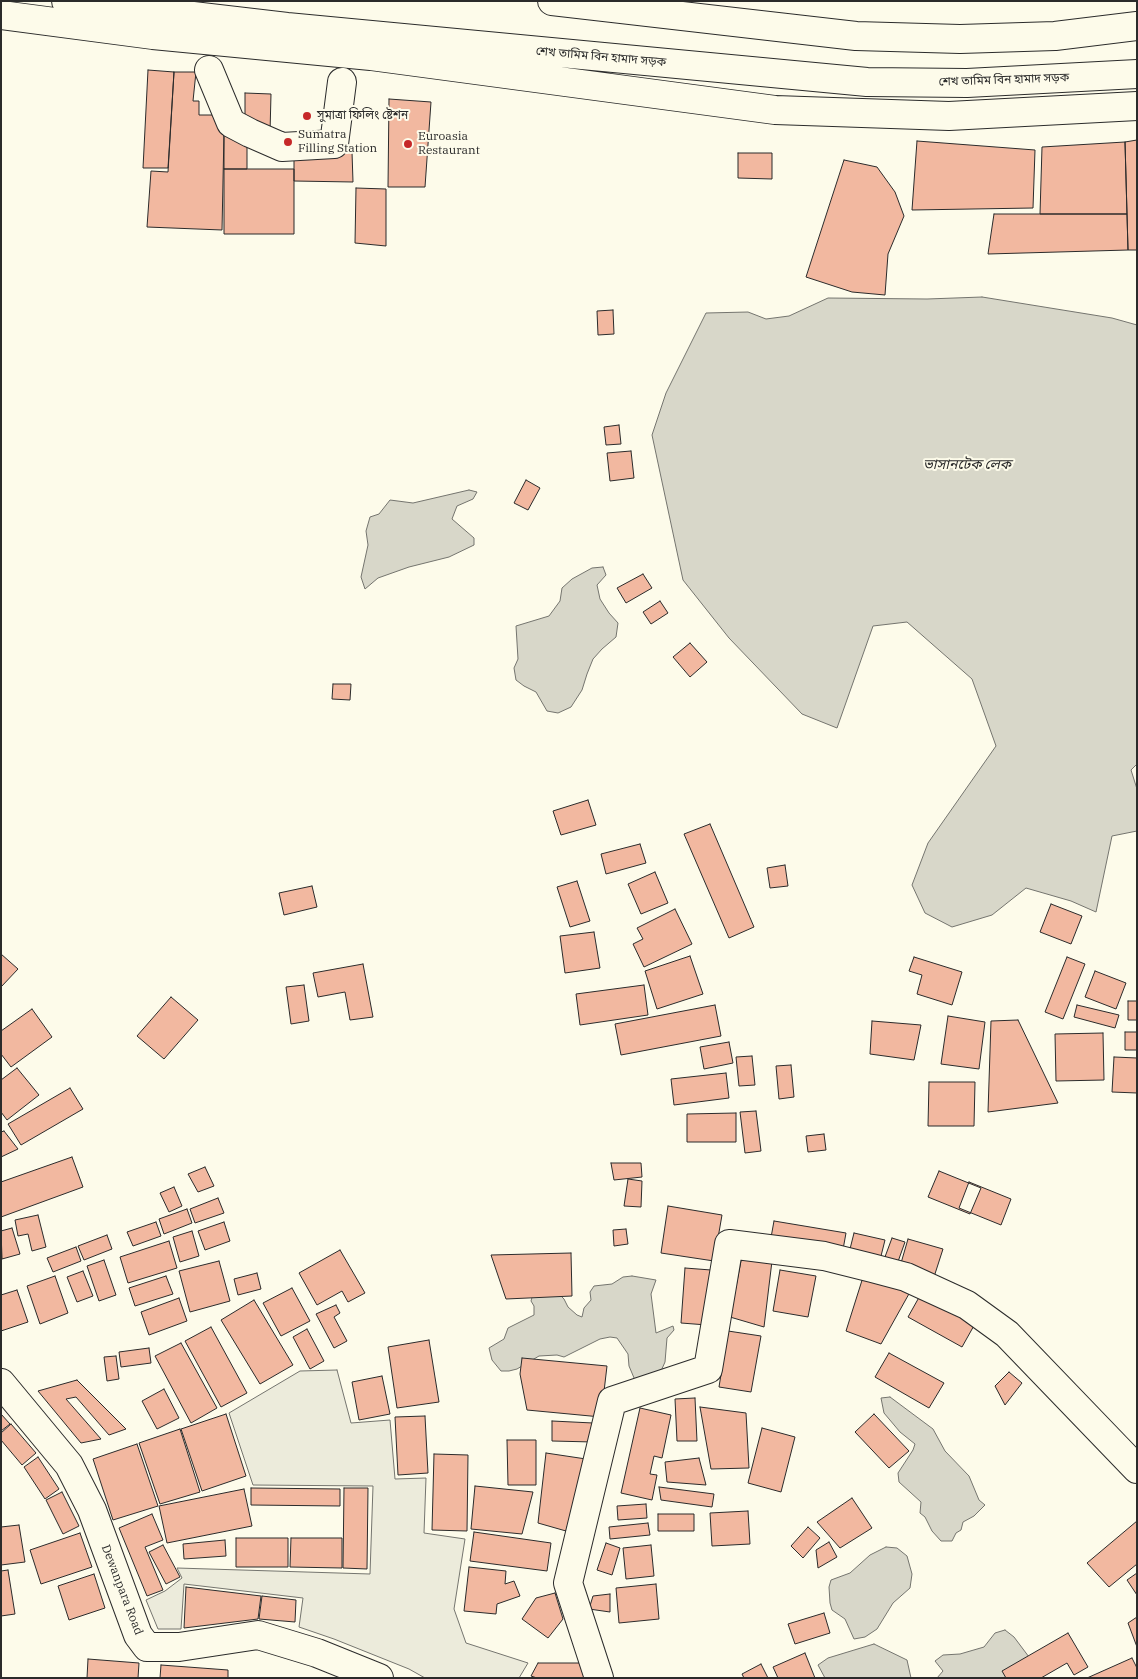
<!DOCTYPE html>
<meta charset="utf-8">
<style>
body{margin:0}
#map{position:relative;width:1138px;height:1679px;overflow:hidden;background:#fdfbea;font-family:"IBM Plex Serif",serif}
canvas{display:block}
.frame{position:absolute;inset:0;border:2px solid #2b2b2b;pointer-events:none}
</style>
<div id="map">
<canvas width="1138" height="1679"></canvas>
<div class="frame"></div>
</div>
<script>
const g = document.querySelector('canvas').getContext('2d');
g.lineJoin = 'round';
function paint(path, color) { g.fillStyle = color; g.fill(path, 'evenodd'); }
const toPath = rows => new Path2D(rows.map(r => 'M' + r).join(''));
function stroke(path, color, width, dash) { g.strokeStyle = color; g.lineWidth = width; g.lineCap = dash ? 'butt' : 'round'; g.setLineDash(dash || []); g.stroke(path); }
function write(font, color, halo, rows, align = 'center') {
  g.font = font + ' "IBM Plex Serif","Noto Sans Bengali",serif'; g.lineWidth = 4; g.setLineDash([]); g.textBaseline = 'middle'; g.strokeStyle = halo; g.fillStyle = color; for (const [text, x, y, turn = 0] of rows) {
    g.save(); g.translate(x, y); g.rotate((+turn || 0) * Math.PI / 180); g.textAlign = isNaN(turn) ? turn : align; if (halo) g.strokeText(text, 0, 0); g.fillText(text, 0, 0); g.restore();
  }
}
const green = toPath([
 [337,1370,351,1423,390,1420,395,1479,426,1478,424,1533,465,1539,454,1609,466,1643,528,1663,519,1678,425,1678,409,1669,334,1639,299,1627,303,1598,184,1584,181,1629,158,1629,146,1600,165,1591,182,1578,177,1568,370,1574,373,1486,253,1485,229,1413,300,1371,337,1370]
]);
const water = toPath([
 [982,297,1112,318,1137,325,1137,764,1131,770,1137,789,1137,831,1112,836,1096,912,1071,901,1026,888,992,915,952,927,925,913,912,885,928,843,996,746,972,679,907,622,873,626,837,728,802,714,729,638,683,580,652,435,666,393,706,313,748,312,766,319,789,316,828,298,927,299,982,297],
 [469,490,477,492,473,499,457,506,452,519,474,538,474,545,449,557,409,567,378,578,365,589,361,577,368,545,366,531,370,517,379,514,390,500,413,503,469,490],
 [603,567,606,575,597,585,600,599,609,613,618,623,616,637,602,649,593,659,587,674,582,690,571,707,558,713,547,711,536,692,524,686,516,680,514,668,518,659,516,626,549,616,560,601,562,588,572,579,592,568,603,567],
 [632,1276,656,1280,651,1294,656,1333,673,1326,674,1330,667,1338,665,1362,661,1371,637,1385,629,1366,628,1354,617,1338,610,1337,600,1339,564,1357,557,1355,539,1356,517,1369,509,1371,501,1371,492,1360,489,1348,504,1339,508,1328,534,1315,534,1306,531,1301,534,1290,552,1287,564,1299,568,1307,577,1315,582,1317,584,1308,591,1300,590,1292,594,1286,612,1284,623,1277,632,1276],
 [890,1397,933,1429,945,1451,969,1476,979,1500,985,1505,974,1516,963,1522,961,1530,956,1533,952,1541,941,1541,932,1531,925,1517,920,1513,921,1502,899,1482,898,1473,913,1450,915,1444,900,1432,884,1413,881,1398,890,1397],
 [886,1547,897,1548,907,1556,912,1574,910,1588,893,1603,877,1629,865,1637,854,1639,845,1619,832,1610,830,1603,829,1587,831,1580,850,1573,870,1555,886,1547],
 [1005,1630,1014,1637,1032,1661,1020,1678,937,1678,943,1671,935,1661,943,1655,960,1654,984,1647,995,1633,1005,1630],
 [874,1644,907,1660,911,1678,825,1678,818,1665,828,1658,874,1644]
]);
const building = toPath([
 [148,70,174,72,168,168,143,168,148,70],
 [174,72,196,72,193,101,199,101,199,115,222,115,224,132,222,230,147,227,151,171,168,172,174,72],
 [245,93,271,94,270,133,245,131,245,93],
 [389,99,431,102,425,187,388,187,389,99],
 [224,132,247,135,247,169,224,169,224,132],
 [1137,140,1137,250,1128,250,1125,142,1137,140],
 [917,141,1035,150,1033,208,912,210,917,141],
 [1125,142,1127,214,1040,214,1042,147,1125,142],
 [294,151,352,152,353,182,294,181,294,151],
 [738,153,772,153,772,179,738,178,738,153],
 [844,160,877,167,895,192,904,216,888,254,885,295,852,292,806,277,844,160],
 [224,169,294,169,294,234,224,234,224,169],
 [356,188,386,189,386,246,355,243,356,188],
 [994,214,1127,214,1128,250,988,254,994,214],
 [613,310,614,334,598,335,597,311,613,310],
 [619,425,621,444,606,445,604,427,619,425],
 [631,451,634,478,610,481,607,453,631,451],
 [526,480,540,488,528,510,514,503,526,480],
 [643,574,652,588,626,603,617,588,643,574],
 [660,601,668,613,651,624,643,612,660,601],
 [690,643,707,662,690,677,673,657,690,643],
 [333,684,351,684,350,700,332,699,333,684],
 [588,800,596,825,561,835,553,811,588,800],
 [710,824,754,927,729,938,684,834,710,824],
 [640,844,646,863,606,874,601,854,640,844],
 [785,865,788,886,770,888,767,868,785,865],
 [655,872,668,903,641,914,628,884,655,872],
 [577,881,590,921,570,927,557,887,577,881],
 [312,886,317,907,284,915,279,893,312,886],
 [1051,904,1082,916,1071,944,1040,932,1051,904],
 [675,909,692,944,644,967,633,944,643,939,637,928,675,909],
 [594,932,600,968,565,973,560,936,594,932],
 [1,954,18,969,1,987,1,954],
 [690,956,703,994,657,1009,645,971,690,956],
 [914,957,962,972,952,1005,917,994,922,975,909,971,914,957],
 [1067,957,1085,964,1063,1019,1045,1012,1067,957],
 [363,964,373,1017,350,1020,345,992,318,997,313,973,363,964],
 [1095,971,1126,983,1116,1009,1085,997,1095,971],
 [304,985,309,1021,291,1024,286,987,304,985],
 [644,985,648,1015,580,1025,576,994,644,985],
 [171,997,198,1020,164,1059,137,1036,171,997],
 [1128,1001,1137,1001,1137,1020,1128,1020,1128,1001],
 [715,1005,721,1036,621,1055,615,1024,715,1005],
 [1077,1005,1119,1015,1115,1028,1074,1017,1077,1005],
 [32,1009,52,1037,11,1067,1,1054,1,1031,32,1009],
 [948,1016,985,1022,979,1069,941,1064,948,1016],
 [1018,1020,1058,1103,988,1112,991,1021,1018,1020],
 [872,1021,921,1025,914,1060,870,1054,872,1021],
 [1125,1032,1137,1032,1137,1050,1125,1050,1125,1032],
 [1103,1033,1104,1080,1056,1081,1055,1034,1103,1033],
 [729,1042,733,1063,704,1069,700,1047,729,1042],
 [752,1056,755,1085,739,1086,736,1057,752,1056],
 [1114,1057,1137,1058,1137,1093,1112,1092,1114,1057],
 [791,1065,794,1097,779,1099,776,1066,791,1065],
 [17,1068,39,1095,7,1120,1,1112,1,1080,17,1068],
 [726,1073,729,1098,674,1105,671,1079,726,1073],
 [929,1082,975,1082,974,1126,928,1126,929,1082],
 [70,1088,83,1109,21,1145,8,1124,70,1088],
 [756,1111,761,1151,745,1153,740,1112,756,1111],
 [736,1113,736,1142,687,1142,687,1114,736,1113],
 [4,1131,18,1149,1,1157,1,1132,4,1131],
 [824,1134,826,1150,808,1152,806,1136,824,1134],
 [72,1157,83,1187,1,1217,1,1182,72,1157],
 [611,1163,641,1163,642,1177,614,1180,611,1163],
 [205,1167,214,1186,198,1192,188,1174,205,1167],
 [939,1171,981,1188,970,1214,928,1197,939,1171],
 [628,1179,642,1181,641,1207,624,1206,628,1179],
 [969,1182,1011,1199,1001,1225,959,1208,969,1182],
 [174,1187,182,1206,169,1212,160,1193,174,1187],
 [218,1198,224,1213,195,1223,190,1209,218,1198],
 [668,1206,722,1215,714,1261,661,1253,668,1206],
 [187,1209,192,1223,164,1234,159,1219,187,1209],
 [38,1215,46,1247,32,1251,28,1234,18,1236,15,1220,38,1215],
 [774,1221,846,1233,842,1255,770,1243,774,1221],
 [156,1222,161,1236,133,1246,127,1232,156,1222],
 [224,1222,230,1241,205,1250,198,1231,224,1222],
 [12,1228,20,1254,2,1259,1,1231,12,1228],
 [626,1229,628,1244,614,1246,613,1230,626,1229],
 [192,1231,199,1256,180,1262,173,1237,192,1231],
 [854,1233,885,1240,879,1264,848,1257,854,1233],
 [107,1235,112,1249,84,1260,78,1246,107,1235],
 [892,1238,905,1242,895,1270,882,1265,892,1238],
 [908,1239,943,1249,933,1280,899,1270,908,1239],
 [169,1241,177,1268,128,1283,120,1257,169,1241],
 [76,1247,81,1261,53,1272,47,1258,76,1247],
 [340,1250,365,1293,348,1302,342,1291,317,1305,299,1273,340,1250],
 [571,1253,572,1296,506,1299,491,1255,571,1253],
 [742,1256,772,1261,764,1327,730,1317,742,1256],
 [104,1260,116,1295,99,1301,87,1266,104,1260],
 [219,1261,230,1301,190,1312,179,1271,219,1261],
 [685,1268,711,1270,707,1325,681,1323,685,1268],
 [780,1270,816,1276,808,1317,773,1311,780,1270],
 [83,1271,93,1296,77,1302,67,1277,83,1271],
 [257,1273,261,1289,238,1295,234,1279,257,1273],
 [864,1274,910,1292,881,1344,846,1331,864,1274],
 [55,1276,68,1313,40,1324,27,1286,55,1276],
 [166,1276,173,1294,135,1306,129,1288,166,1276],
 [292,1288,310,1321,281,1336,263,1303,292,1288],
 [17,1290,28,1322,1,1331,1,1295,17,1290],
 [922,1292,976,1322,962,1347,908,1317,922,1292],
 [179,1298,187,1321,149,1335,141,1312,179,1298],
 [254,1300,293,1365,260,1384,221,1320,254,1300],
 [336,1305,340,1313,334,1317,347,1341,334,1348,316,1314,336,1305],
 [211,1327,247,1393,221,1407,185,1341,211,1327],
 [307,1329,324,1361,310,1369,293,1337,307,1329],
 [728,1331,761,1336,751,1392,719,1387,728,1331],
 [429,1340,439,1402,397,1408,388,1347,429,1340],
 [181,1343,217,1408,191,1423,155,1356,181,1343],
 [149,1348,151,1363,121,1367,119,1352,149,1348],
 [889,1353,944,1383,929,1408,875,1377,889,1353],
 [116,1356,119,1379,107,1381,104,1357,116,1356],
 [522,1358,607,1366,601,1417,527,1410,520,1374,522,1358],
 [1009,1372,1022,1383,1005,1405,995,1386,1009,1372],
 [382,1376,390,1414,359,1420,352,1382,382,1376],
 [77,1380,126,1429,109,1435,76,1397,66,1399,101,1439,81,1443,38,1391,77,1380],
 [164,1389,179,1418,157,1429,142,1401,164,1389],
 [695,1398,697,1441,677,1441,675,1399,695,1398],
 [700,1407,746,1413,749,1468,711,1469,700,1407],
 [640,1408,671,1415,662,1458,654,1456,650,1474,657,1475,652,1500,621,1493,640,1408],
 [1,1414,10,1424,1,1431,1,1414],
 [226,1414,246,1476,202,1491,181,1429,226,1414],
 [874,1414,909,1451,889,1468,855,1432,874,1414],
 [425,1416,428,1473,398,1475,395,1417,425,1416],
 [552,1421,593,1423,593,1442,552,1441,552,1421],
 [11,1424,36,1453,22,1465,1,1440,1,1433,11,1424],
 [762,1428,795,1437,781,1492,748,1483,762,1428],
 [180,1429,200,1492,160,1504,139,1443,180,1429],
 [507,1440,536,1440,536,1485,508,1485,507,1440],
 [137,1444,158,1506,113,1520,93,1459,137,1444],
 [546,1453,586,1459,566,1531,538,1523,546,1453],
 [434,1454,468,1455,467,1531,432,1530,434,1454],
 [38,1457,59,1489,45,1499,24,1467,38,1457],
 [699,1458,706,1485,667,1482,665,1462,699,1458],
 [475,1486,533,1492,522,1534,471,1529,475,1486],
 [659,1487,714,1494,712,1507,661,1500,659,1487],
 [251,1488,340,1489,340,1506,251,1505,251,1488],
 [344,1488,368,1488,367,1569,343,1568,344,1488],
 [244,1489,252,1526,167,1543,159,1506,244,1489],
 [62,1492,79,1526,63,1534,46,1500,62,1492],
 [852,1498,872,1528,840,1548,817,1522,852,1498],
 [646,1504,647,1518,618,1520,617,1506,646,1504],
 [748,1511,750,1544,712,1546,710,1513,748,1511],
 [152,1514,163,1540,145,1547,163,1590,147,1596,119,1528,152,1514],
 [658,1514,694,1514,694,1531,658,1531,658,1514],
 [1137,1521,1137,1564,1109,1587,1087,1563,1137,1521],
 [648,1523,650,1535,610,1539,609,1527,648,1523],
 [19,1525,25,1562,1,1565,1,1527,19,1525],
 [808,1527,820,1538,803,1558,791,1546,808,1527],
 [474,1532,551,1543,547,1571,470,1561,474,1532],
 [80,1533,92,1567,41,1584,30,1550,80,1533],
 [236,1538,288,1538,288,1567,236,1567,236,1538],
 [291,1538,342,1538,342,1568,290,1567,291,1538],
 [225,1540,226,1556,184,1559,183,1544,225,1540],
 [829,1542,837,1557,818,1568,816,1550,829,1542],
 [606,1543,620,1548,612,1575,597,1570,606,1543],
 [163,1545,180,1577,166,1584,149,1552,163,1545],
 [651,1545,654,1576,626,1579,623,1548,651,1545],
 [469,1567,506,1571,505,1584,514,1581,520,1596,497,1604,496,1614,464,1611,469,1567],
 [8,1570,15,1614,1,1616,1,1571,8,1570],
 [1137,1573,1137,1595,1127,1580,1137,1573],
 [94,1574,105,1608,69,1620,58,1586,94,1574],
 [656,1584,659,1619,619,1623,616,1588,656,1584],
 [186,1587,261,1596,258,1619,184,1628,186,1587],
 [555,1593,563,1619,548,1638,522,1619,536,1598,555,1593],
 [610,1594,610,1612,589,1609,593,1596,610,1594],
 [262,1596,296,1600,295,1622,259,1619,262,1596],
 [824,1613,830,1633,795,1644,788,1624,824,1613],
 [1137,1617,1137,1647,1128,1623,1137,1617],
 [1068,1633,1088,1667,1074,1675,1067,1663,1041,1678,1006,1678,1002,1671,1068,1633],
 [805,1653,815,1678,778,1678,773,1667,805,1653],
 [1132,1658,1137,1668,1137,1678,1087,1678,1132,1658],
 [88,1659,139,1663,138,1678,87,1678,88,1659],
 [538,1663,592,1663,592,1678,537,1678,531,1676,538,1663],
 [761,1664,768,1678,744,1678,742,1674,761,1664],
 [161,1665,228,1670,228,1678,160,1678,161,1665]
]);
const minor = toPath([
 [209,70,231,123,250,133,282,147,334,144,342,82],
 [1,1383,69,1465,92,1510,138,1635,147,1647,179,1647,258,1635,317,1653,379,1678],
 [599,1678,568,1583,612,1401,708,1369,729,1244,824,1256,872,1268,906,1277,967,1305,1007,1334,1137,1469]
]);
const major = toPath([
 [66,1,287,27,867,82,967,83,1137,74],
 [552,1,856,36,960,39,1055,36,1137,26],
 [1,15,153,35,371,56,775,110,949,116,1137,106]
]);
const markers = [
 [307,116,5,"#c62828"],
 [288,142,5,"#c62828"],
 [408,144,5,"#c62828"]
];
const streetNames = [
 ["শেখ তামিম বিন হামাদ সড়ক",601,57,5],
 ["শেখ তামিম বিন হামাদ সড়ক",1004,80,-2],
 ["Dewanpara Road",122,1590,69]
];
const poiNames = [
 ["সুমাত্রা ফিলিং ষ্টেশন",317,116],
 ["Sumatra",298,135],
 ["Filling Station",298,149],
 ["Euroasia",418,137],
 ["Restaurant",418,151]
];
const waterNames = [
 ["ভাসানটেক লেক",967,465]
];
paint(green, '#ecebdb');
stroke(green, '#74746e', 1);
paint(water, '#d8d7c9');
stroke(water, '#74746e', 1);
paint(building, '#f2b8a0');
stroke(building, '#2b2b2b', 1);
stroke(minor, '#2b2b2b', 30);
stroke(major, '#2b2b2b', 30);
stroke(minor, '#fdfbea', 28);
stroke(major, '#fdfbea', 28);
for (const [x, y, r, color] of markers) { const dot = new Path2D(); dot.arc(x, y, r, 0, 2 * Math.PI); g.fillStyle = color; g.fill(dot); stroke(dot, '#fdfbea', 2); }
write('12px', '#2b2b2b', '#fdfbea', streetNames);
write('12px', '#2b2b2b', '#fdfbea', poiNames, 'left');
write('italic 14px', '#2b2b2b', '#fdfbea', waterNames);
</script>
